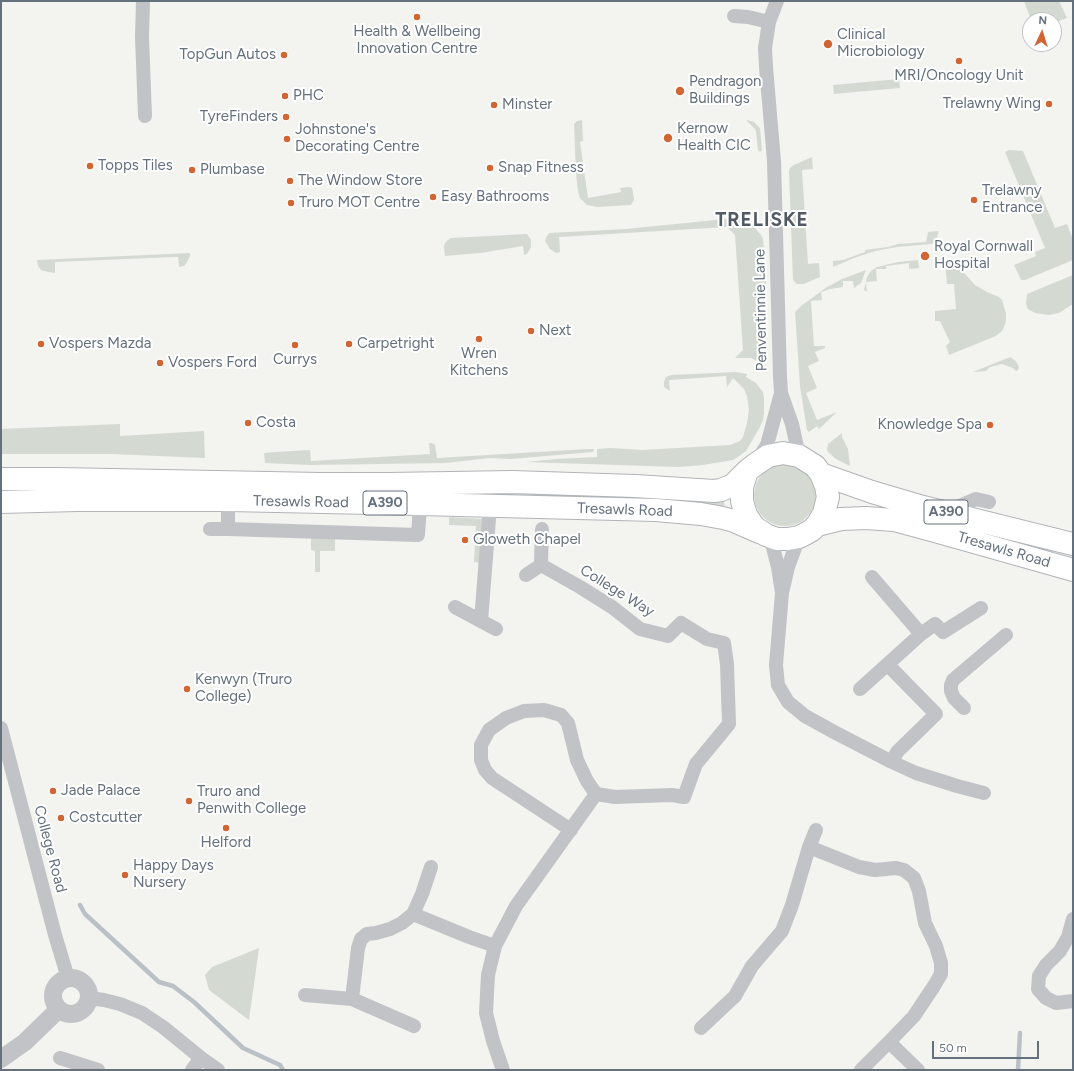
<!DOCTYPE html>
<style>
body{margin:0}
#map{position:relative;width:1074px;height:1071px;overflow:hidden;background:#f3f3f0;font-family:Figtree,sans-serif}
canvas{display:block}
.frame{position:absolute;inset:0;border:2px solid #65707d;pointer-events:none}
.north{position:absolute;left:1022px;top:12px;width:40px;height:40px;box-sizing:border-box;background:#fff;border:1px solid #c1c6cb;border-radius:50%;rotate:4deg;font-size:11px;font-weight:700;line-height:16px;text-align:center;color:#65707d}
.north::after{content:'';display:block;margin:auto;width:14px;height:18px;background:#cf6634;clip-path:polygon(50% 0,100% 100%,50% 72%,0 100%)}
.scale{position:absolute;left:932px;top:1041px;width:107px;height:18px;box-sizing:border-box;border:2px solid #65707d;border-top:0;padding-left:5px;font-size:12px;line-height:14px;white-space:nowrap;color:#65707d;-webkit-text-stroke:3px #fff;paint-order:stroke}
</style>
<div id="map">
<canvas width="1074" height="1071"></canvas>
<div class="frame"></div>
<div class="north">N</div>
<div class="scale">50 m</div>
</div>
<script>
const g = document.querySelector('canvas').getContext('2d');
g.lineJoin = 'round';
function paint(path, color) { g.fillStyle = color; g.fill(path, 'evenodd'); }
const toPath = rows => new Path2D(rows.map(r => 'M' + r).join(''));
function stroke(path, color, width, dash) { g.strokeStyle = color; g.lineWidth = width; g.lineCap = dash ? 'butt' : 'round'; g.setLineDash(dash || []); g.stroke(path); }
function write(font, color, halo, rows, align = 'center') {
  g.font = font + ' Figtree,sans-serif'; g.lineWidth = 4; g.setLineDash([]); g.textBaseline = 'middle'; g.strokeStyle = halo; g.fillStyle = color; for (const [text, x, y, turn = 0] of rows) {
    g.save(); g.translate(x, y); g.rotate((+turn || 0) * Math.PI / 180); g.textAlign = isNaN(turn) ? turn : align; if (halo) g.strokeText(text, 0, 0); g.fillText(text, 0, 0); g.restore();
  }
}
const green = toPath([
 [1024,1,1059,1,1067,18,1054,23,1054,20,1031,20],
 [899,79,900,88,834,94,833,85],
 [582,120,583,141,580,142,588,198,621,192,620,188,629,187,632,188,633,192,634,200,631,205,597,207,587,205,580,198,578,191,576,174,574,124,577,121],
 [747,120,754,122,760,128,762,150,760,152,758,150,756,132,755,129,747,121],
 [1009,150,1023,151,1055,228,1067,224,1073,240,1073,260,1025,280,1021,280,1014,265,1036,256,1035,252,1045,248,1005,152],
 [812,157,813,169,802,170,808,264,819,263,820,277,804,284,797,284,793,280,789,171,790,168,794,165],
 [725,219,738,219,744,221,754,227,761,235,763,239,764,249,766,285,766,345,765,361,763,364,751,358,735,358,743,350,735,235,727,227,559,237,560,252,556,253,550,249,545,241,546,238,549,233,626,229],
 [939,231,936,240,934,243,931,244,897,247,875,251,854,258,833,267,833,261,843,260,865,252,865,250,888,247,898,244,926,242,928,232],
 [527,234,531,240,531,247,527,254,524,255,523,246,480,253,445,256,444,246,445,243,448,240,451,238],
 [190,253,190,256,187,262,184,266,179,267,178,257,173,257,55,262,55,273,48,272,41,270,38,266,37,260],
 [918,260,919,268,909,269,909,263,886,266,886,269,876,269,877,281,866,282,867,292,864,290,867,277,871,271,877,267,898,262],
 [945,263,951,263,957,265,975,285,987,292,999,297,1002,300,1004,307,1006,313,1006,322,1004,327,1002,331,996,336,949,355,946,346,950,342,940,321,935,321,935,311,956,309,954,284,947,284],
 [866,270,861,283,854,288,853,281,843,281,843,287,830,289,821,292,822,300,811,301,814,346,825,346,825,348,815,352,819,361,808,366,817,388,806,393,817,420,837,412,819,429,817,426,809,432,807,430,806,424,800,386,795,312,801,306,827,287,842,279],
 [1073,275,1073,304,1059,313,1049,315,1035,313,1028,309,1026,304,1027,294],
 [1010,357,1016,361,1017,363,1019,368,1017,371,1016,371,1013,368,1002,364,990,367,986,371,973,372],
 [736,372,747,374,746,377,756,383,759,387,763,392,764,398,764,413,763,420,760,427,746,451,738,457,733,460,703,465,679,467,526,462,556,459,597,457,597,449,611,448,642,450,730,445,740,441,743,437,747,423,749,410,747,396,744,389,733,378,727,387,726,376,669,380,670,391,664,387,664,382,666,377,671,375],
 [120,424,120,436,204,431,205,458,111,454,1,454,1,429],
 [842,433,842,437,848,449,850,466,836,459,827,451,828,444],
 [429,443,432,443,435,445,437,458,588,449,594,449,594,450,593,452,511,459,490,458,446,463,310,465,265,463,264,453,275,452,310,450,311,461,430,454],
 '754 495a31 31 0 1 1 62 0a31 31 0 1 1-62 0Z',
 [532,492,724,500,725,511,532,500],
 [449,517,484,519,481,563,474,562,476,526,449,525],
 [311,538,335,538,335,551,320,551,320,572,315,572,315,551,311,550],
 [259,948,249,1020,209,990,205,975,212,967]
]);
const stream = toPath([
 [80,905,85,914,159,982,173,986,194,1002,243,1048,280,1065,283,1070],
 [1018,1070,1020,1033]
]);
const minor = toPath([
 [143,1,142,37,145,116],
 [777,1,769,22,765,48,766,67,774,161,780,377,781,393,792,424,799,456],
 [734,16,748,17,769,22],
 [757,461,767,445,781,393],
 [228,500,228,529,418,535,420,504],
 [946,512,976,499,989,502],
 [210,529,228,529],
 [770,536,778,567,782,593,788,567,799,537],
 [526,575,541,565],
 [872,577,921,634],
 [782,593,776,665,778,685,788,702,805,716,834,732,892,762,897,752,936,714,888,665],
 [455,607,481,621,490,506],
 [481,621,496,629],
 [860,689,921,634,935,624,943,632,981,608],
 [964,708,954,698,951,691,951,685,953,680,1006,635],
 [1,728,55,935,68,978],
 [892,762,916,773,957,786,984,793],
 [571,830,492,778,485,770,481,760,481,745,489,730,506,718,524,711,544,710,561,715,568,723,577,760,587,781,596,794],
 [809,847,816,830],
 [431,867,422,894,413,914,469,937,495,946],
 [413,914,402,923,390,929,376,933,367,934,361,939,358,948,352,999,414,1026],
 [1073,919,1068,937,1060,951,1046,965,1039,976,1038,989,1046,998,1056,1003,1073,1001],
 [305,995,352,999],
 [89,998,104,1000,120,1004,142,1013,163,1027,201,1058,218,1070],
 [701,1028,735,996,752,966,782,931,792,905,809,847,859,867,875,870,896,868,904,870,914,878,919,891,925,923,936,946,941,963,941,974,934,986,914,1016,889,1042,918,1070],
 [60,1058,98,1070],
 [192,1070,201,1058],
 [503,1070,493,1041,486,1013,488,975,495,946,516,906,596,794,615,797,672,795,684,797,696,764,729,724,727,664,724,643,707,639,681,623,668,636,640,629,612,607,580,587,541,565,542,529],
 [861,1070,889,1042]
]);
const tertiary = toPath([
 '53 996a18 18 0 1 1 36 0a18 18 0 1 1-36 0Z',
 [1,1059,25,1042,58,1010]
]);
const trunk = toPath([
 [821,474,872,492,923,507,1073,544],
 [1,479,58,479,320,484,388,484,512,482,635,486,714,491,721,490,733,485,747,471,756,464,768,456,783,453,799,456,815,466,821,474,826,486,828,497,824,513,817,525,812,530,805,534,799,537,788,539,777,539,766,535,754,527,746,515,742,501,742,487,747,471],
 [1,502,77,500,228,500,420,504,656,510,701,514,723,518,734,521,759,532],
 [817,525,841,519,866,518,894,520,931,530,1073,570]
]);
const markers = [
 [417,17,4,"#cf6634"],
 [828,44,5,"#cf6634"],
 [284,55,4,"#cf6634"],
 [959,61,4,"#cf6634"],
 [680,91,5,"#cf6634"],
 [285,96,4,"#cf6634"],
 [1049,104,4,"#cf6634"],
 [494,105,4,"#cf6634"],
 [286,117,4,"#cf6634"],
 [668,138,5,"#cf6634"],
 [287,139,4,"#cf6634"],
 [90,166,4,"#cf6634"],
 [490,168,4,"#cf6634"],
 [192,170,4,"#cf6634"],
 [290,181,4,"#cf6634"],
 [433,197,4,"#cf6634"],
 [974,200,4,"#cf6634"],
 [291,203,4,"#cf6634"],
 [925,256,5,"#cf6634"],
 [531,331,4,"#cf6634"],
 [479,339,4,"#cf6634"],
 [41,344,4,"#cf6634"],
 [349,344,4,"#cf6634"],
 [295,345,4,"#cf6634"],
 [160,363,4,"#cf6634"],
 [248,423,4,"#cf6634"],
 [990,425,4,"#cf6634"],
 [465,540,4,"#cf6634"],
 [187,689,4,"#cf6634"],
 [53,791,4,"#cf6634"],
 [189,801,4,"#cf6634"],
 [61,818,4,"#cf6634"],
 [226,828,4,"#cf6634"],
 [125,875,4,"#cf6634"]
];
const shields = [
 [385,503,44],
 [946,512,44]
];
const shieldNames = [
 ["A390",385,503],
 ["A390",946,512]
];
const poiNames = [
 ["Health & Wellbeing",417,32,"center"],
 ["Innovation Centre",417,49,"center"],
 ["Clinical",837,35],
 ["Microbiology",837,52],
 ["TopGun Autos",276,55,"right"],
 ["MRI/Oncology Unit",959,76,"center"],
 ["Pendragon",689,82],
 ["Buildings",689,99],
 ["PHC",293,96],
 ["Trelawny Wing",1041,104,"right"],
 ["Minster",502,105],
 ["TyreFinders",278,117,"right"],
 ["Kernow",677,129],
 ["Health CIC",677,146],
 ["Johnstone's",295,130],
 ["Decorating Centre",295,147],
 ["Topps Tiles",98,166],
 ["Snap Fitness",498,168],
 ["Plumbase",200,170],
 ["The Window Store",298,181],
 ["Trelawny",982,191],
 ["Entrance",982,208],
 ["Easy Bathrooms",441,197],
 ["Truro MOT Centre",299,203],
 ["Royal Cornwall",934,247],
 ["Hospital",934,264],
 ["Next",539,331],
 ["Vospers Mazda",49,344],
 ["Carpetright",357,344],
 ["Wren",479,354,"center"],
 ["Kitchens",479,371,"center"],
 ["Currys",295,360,"center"],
 ["Vospers Ford",168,363],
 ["Costa",256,423],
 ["Knowledge Spa",982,425,"right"],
 ["Gloweth Chapel",473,540],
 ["Kenwyn (Truro",195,680],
 ["College)",195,697],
 ["Jade Palace",61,791],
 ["Truro and",197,792],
 ["Penwith College",197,809],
 ["Costcutter",69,818],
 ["Helford",226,843,"center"],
 ["Happy Days",133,866],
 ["Nursery",133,883]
];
const streetNames = [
 ["Penventinnie Lane",761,310,-91],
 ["Tresawls Road",301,502,1],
 ["Tresawls Road",625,510,2],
 ["Tresawls Road",1004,550,16],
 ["College Way",617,591,32],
 ["College Road",50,849,75]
];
const districtNames = [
 ["TRELISKE",762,220]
];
paint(green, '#d4dad1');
stroke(stream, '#b9c1c6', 4.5);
stroke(trunk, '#b1b4b7', 24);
stroke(minor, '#c1c3c6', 14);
stroke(tertiary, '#c1c3c6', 18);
stroke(trunk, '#fff', 22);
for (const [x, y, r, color] of markers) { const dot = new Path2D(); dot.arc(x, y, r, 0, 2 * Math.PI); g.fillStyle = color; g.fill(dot); stroke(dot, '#fff', 1.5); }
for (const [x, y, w] of shields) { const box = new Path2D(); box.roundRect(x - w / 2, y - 12, w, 24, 3); g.fillStyle = '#fff'; g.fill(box); stroke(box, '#65707d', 1); }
write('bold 14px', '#65707d', null, shieldNames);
write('15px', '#65707d', '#fff', poiNames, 'left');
write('15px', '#65707d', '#fff', streetNames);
g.letterSpacing = '1px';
write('bold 19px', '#525a63', '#fff', districtNames);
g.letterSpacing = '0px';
</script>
